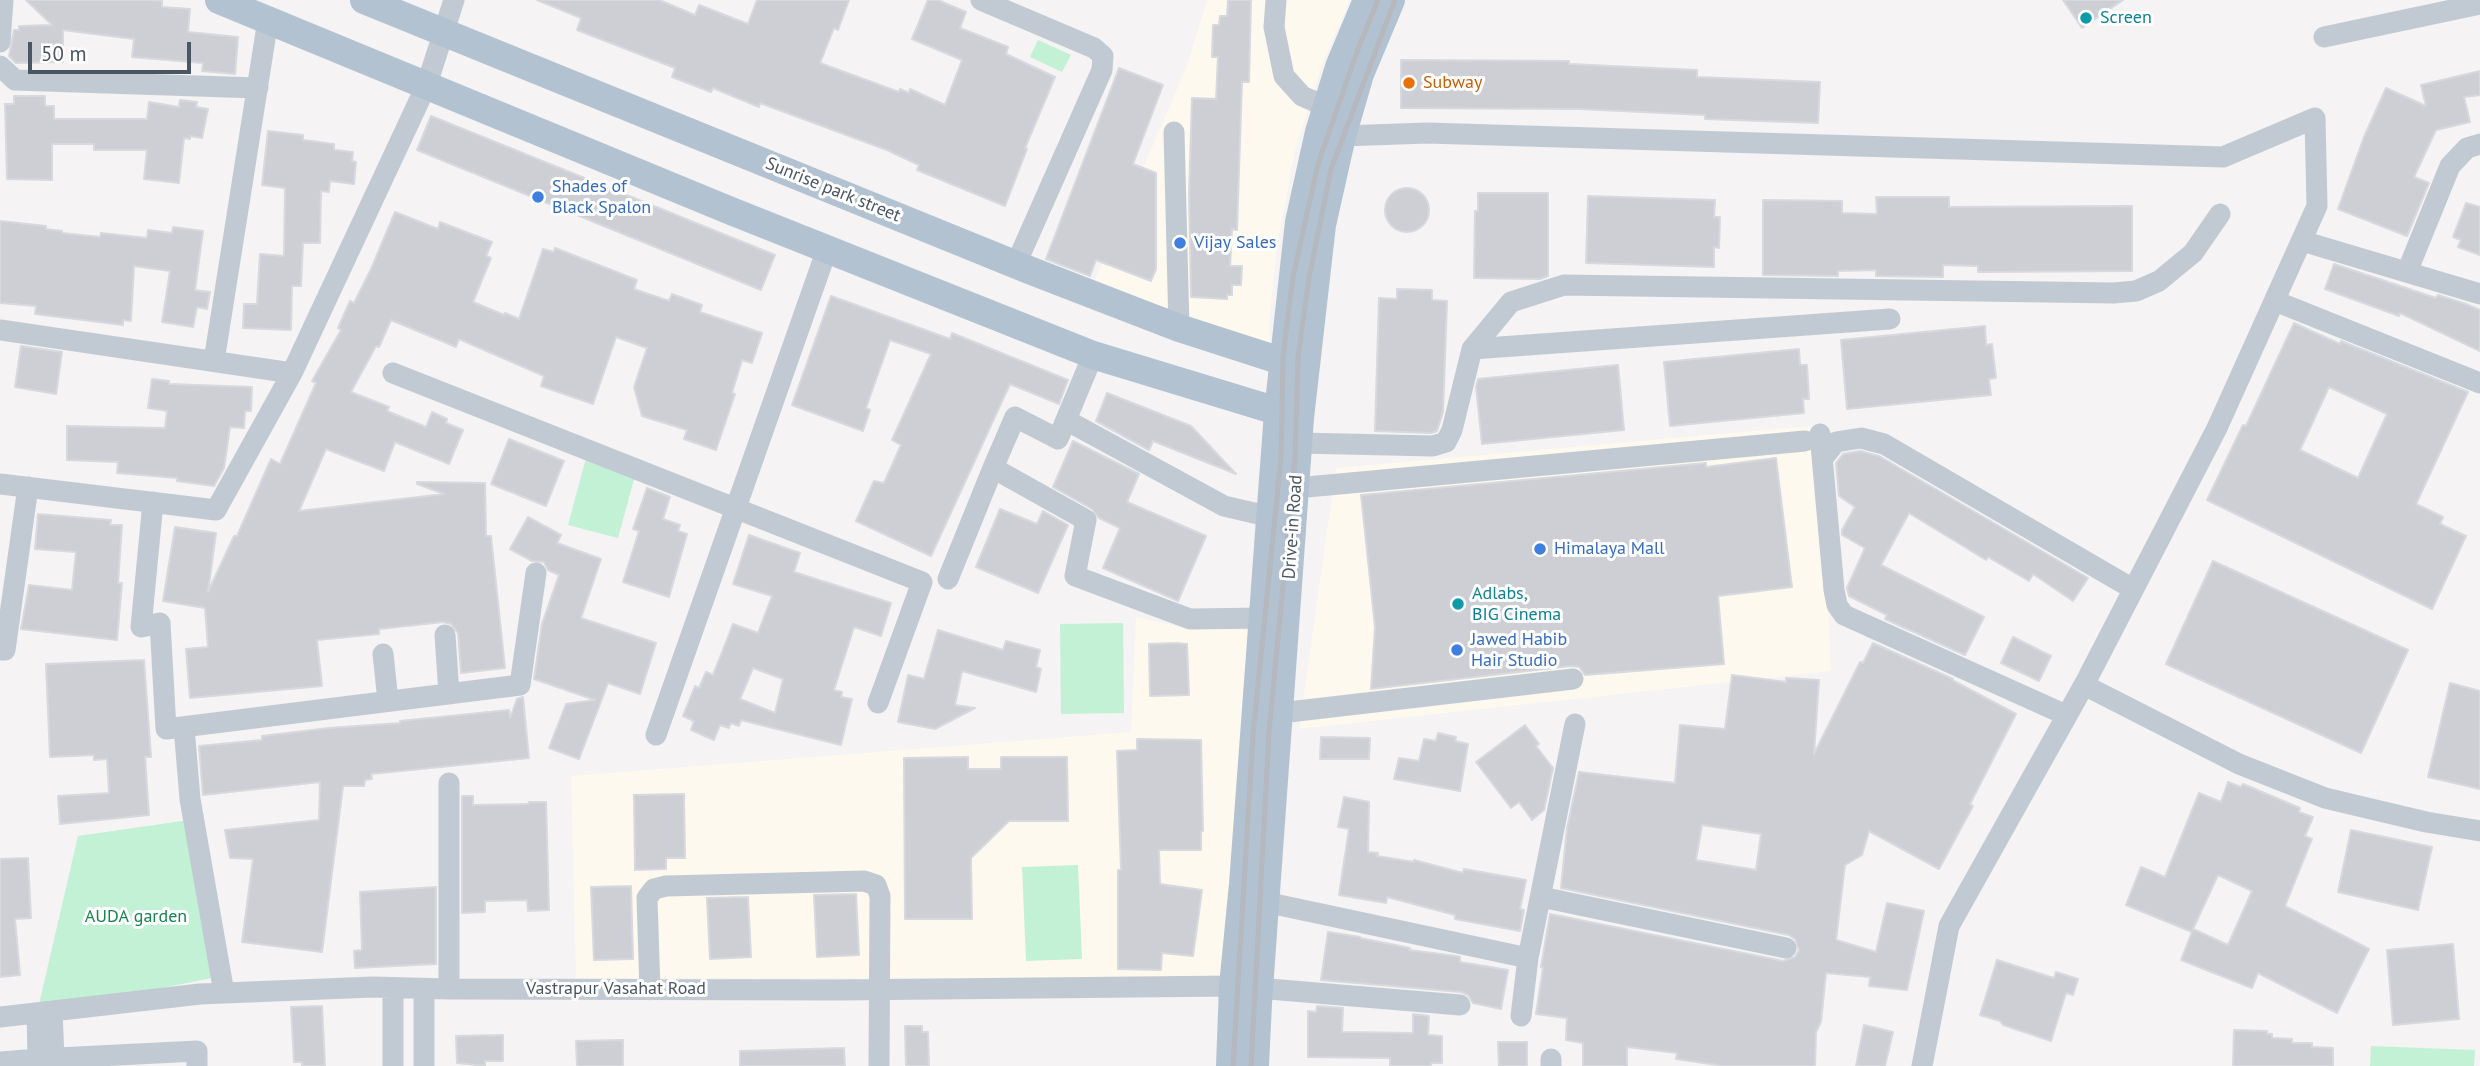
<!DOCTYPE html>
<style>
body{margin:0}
#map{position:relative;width:2480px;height:1066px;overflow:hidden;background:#f5f3f3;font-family:"PT Sans",sans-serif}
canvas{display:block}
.scale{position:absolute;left:28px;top:42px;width:163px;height:32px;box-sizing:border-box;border:4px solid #4a5661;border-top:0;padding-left:9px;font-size:21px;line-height:24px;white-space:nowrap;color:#4a5661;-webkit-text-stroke:5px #fff;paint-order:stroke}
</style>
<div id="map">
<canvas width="2480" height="1066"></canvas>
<div class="scale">50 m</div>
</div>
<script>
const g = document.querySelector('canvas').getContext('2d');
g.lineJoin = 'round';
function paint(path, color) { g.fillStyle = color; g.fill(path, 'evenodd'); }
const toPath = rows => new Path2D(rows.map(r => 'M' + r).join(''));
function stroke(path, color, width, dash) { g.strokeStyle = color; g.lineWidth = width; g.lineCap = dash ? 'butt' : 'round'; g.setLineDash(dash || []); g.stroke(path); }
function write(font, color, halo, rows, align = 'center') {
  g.font = font + ' "PT Sans",sans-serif'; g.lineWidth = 6; g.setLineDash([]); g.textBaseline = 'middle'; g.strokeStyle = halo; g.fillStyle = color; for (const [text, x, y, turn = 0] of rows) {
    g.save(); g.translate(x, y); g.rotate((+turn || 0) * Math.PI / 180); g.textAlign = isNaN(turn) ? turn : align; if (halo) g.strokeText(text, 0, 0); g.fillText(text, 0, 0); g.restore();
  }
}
const commercial = toPath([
 [1207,0,1350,0,1323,62,1295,151,1277,246,1269,326,1271,345,1094,282,1187,66],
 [1821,425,1831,671,1299,729,1336,468],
 [1136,617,1186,628,1252,630,1224,978,576,978,571,776,1131,732]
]);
const green = toPath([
 [1038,40,1071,55,1062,72,1030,57],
 [586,458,636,472,618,538,568,525],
 [1123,623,1124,713,1061,714,1060,624],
 [189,820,227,975,37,1013,78,836],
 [1078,865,1082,959,1026,961,1022,867],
 [2371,1046,2475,1050,2474,1066,2370,1066]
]);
const building = toPath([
 [26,0,146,0,162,1,162,7,190,9,188,32,238,37,235,74,202,71,203,63,132,57,134,39,63,30,63,62,16,63,9,56,14,30,19,30,19,26,52,25,26,0],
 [537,0,659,0,695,15,699,5,748,24,757,0,849,0,838,30,834,28,820,63,899,92,900,89,909,93,910,89,945,105,962,60,912,39,928,0,938,0,966,12,960,28,1008,47,1006,54,1055,77,1025,148,1027,149,1005,206,917,170,919,165,887,150,760,103,759,107,713,88,711,92,672,77,675,68,577,30,581,18,537,0],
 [1228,0,1251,0,1249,82,1242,82,1237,230,1232,229,1230,266,1242,266,1241,285,1232,285,1232,295,1227,295,1227,299,1191,297,1189,193,1192,98,1216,99,1218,57,1212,57,1213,25,1219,25,1220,16,1227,16,1228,0],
 [2063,0,2123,0,2082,28,2063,0],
 [1401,60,1569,61,1569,64,1697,70,1697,77,1820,82,1818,123,1705,119,1705,115,1579,109,1401,108,1401,60],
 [1119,68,1163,85,1133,164,1156,173,1156,269,1151,281,1096,260,1090,276,1046,259,1119,68],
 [2480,71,2480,95,2464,97,2470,122,2436,130,2414,177,2429,183,2407,236,2338,209,2364,137,2386,88,2426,106,2421,85,2480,71],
 [14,96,45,96,45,106,54,106,54,119,147,119,149,102,179,107,180,100,197,102,196,107,208,109,202,138,190,136,190,139,184,138,179,183,144,179,147,150,94,150,94,144,52,144,52,180,7,179,5,104,14,104,14,96],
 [431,116,775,255,761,290,417,150,431,116],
 [268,131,303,135,303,140,334,144,334,150,353,152,352,161,356,162,354,184,330,181,329,192,321,191,320,243,303,243,301,286,292,286,291,330,243,328,244,304,257,304,260,254,284,256,285,188,262,185,268,131],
 '1385 210a22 22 0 1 1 44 0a22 22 0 1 1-44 0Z',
 [1478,193,1548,193,1548,276,1540,279,1474,278,1475,211,1478,211,1478,193],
 [1588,196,1715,200,1714,217,1720,217,1719,248,1714,247,1714,267,1586,263,1588,196],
 [1876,197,1949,197,1949,207,2132,206,2132,271,1978,272,1978,266,1943,265,1943,277,1876,276,1876,270,1838,271,1838,276,1763,275,1763,200,1842,201,1842,213,1877,214,1876,197],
 [2466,203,2480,207,2480,255,2458,247,2461,240,2453,237,2466,203],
 [395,212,438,229,440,222,492,242,486,256,491,258,473,302,504,315,505,313,519,319,543,249,554,252,555,248,637,280,634,289,669,301,672,294,702,305,700,312,762,333,752,363,742,360,732,393,735,394,716,450,684,439,687,430,642,416,634,387,647,348,616,337,593,404,541,386,544,376,459,339,456,347,391,320,379,347,376,346,351,392,389,407,387,411,426,427,432,412,447,419,446,423,463,430,449,464,395,442,384,471,326,449,299,511,444,494,417,484,417,482,485,483,486,536,491,536,505,668,461,673,458,633,451,624,443,622,379,629,379,634,317,640,322,686,190,698,186,649,208,647,205,608,163,601,175,527,216,533,208,592,234,536,237,536,271,459,280,464,316,383,312,381,341,330,338,328,350,301,354,303,371,269,395,212],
 [0,221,46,226,46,229,62,231,62,233,100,237,101,233,147,238,148,230,172,233,173,227,203,231,195,290,210,292,207,309,197,307,193,327,162,322,170,271,134,266,131,321,123,320,123,325,35,314,36,306,0,303,0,221],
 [2334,264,2436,298,2438,295,2466,304,2480,310,2480,351,2400,313,2399,316,2325,289,2334,264],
 [1397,289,1432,290,1432,300,1447,301,1443,412,1437,431,1431,433,1375,431,1379,298,1397,299,1397,289],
 [831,296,950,339,952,333,1068,380,1059,404,1010,384,931,556,856,521,874,481,884,483,901,445,892,440,931,354,890,340,866,408,870,410,863,431,792,405,831,296],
 [2294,323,2340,344,2341,341,2468,392,2416,504,2443,517,2440,524,2466,536,2432,609,2207,500,2243,425,2246,426,2294,323],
 [2329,387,2387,414,2358,478,2300,450,2329,387],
 [1985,326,1986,345,1992,344,1996,378,1989,379,1991,395,1847,409,1841,340,1985,326],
 [21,346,62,352,56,394,15,387,21,346],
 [1799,349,1800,365,1807,365,1809,399,1803,399,1804,413,1670,426,1664,362,1799,349],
 [1618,365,1624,430,1482,444,1476,387,1478,379,1618,365],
 [152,379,169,381,169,384,252,387,251,411,245,411,244,428,230,427,224,468,214,486,177,481,177,478,117,473,118,462,67,460,67,426,165,428,167,411,148,408,152,379],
 [1107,393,1191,426,1236,474,1153,441,1149,450,1096,421,1107,393],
 [509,439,564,461,546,506,491,484,509,439],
 [1073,441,1139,474,1127,502,1206,536,1178,601,1103,568,1120,528,1099,518,1092,509,1053,487,1073,441],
 [1860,451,1879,456,2088,578,2073,601,2033,574,2029,581,1988,557,1986,560,1909,513,1881,565,1984,617,1965,655,1885,619,1887,615,1849,596,1847,588,1865,548,1842,535,1842,530,1855,507,1839,496,1836,463,1843,454,1860,451],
 [1776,458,1792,587,1718,596,1724,664,1585,675,1579,667,1571,666,1371,689,1375,627,1361,495,1706,463,1706,467,1776,458],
 [647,488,670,497,663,519,680,525,678,531,687,534,669,597,623,582,639,531,633,529,647,488],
 [1000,509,1037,524,1043,511,1068,525,1038,593,976,567,1000,509],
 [38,514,111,520,110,525,122,525,118,583,122,583,117,640,21,629,29,585,72,590,76,552,35,549,38,514],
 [528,517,561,535,557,543,601,559,581,618,656,643,640,694,608,683,579,759,549,748,566,704,595,700,534,679,542,624,559,575,548,570,544,562,532,561,510,549,528,517],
 [749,535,800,553,794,572,891,603,881,636,854,627,834,690,842,692,841,697,852,699,841,745,741,720,739,726,731,723,729,728,720,725,714,740,691,730,694,721,683,716,695,686,699,688,706,672,713,675,733,624,758,633,772,596,733,584,749,535],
 [753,668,783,679,775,713,740,699,753,668],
 [2213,561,2408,650,2361,753,2166,664,2213,561],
 [938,630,1003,650,1006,641,1040,650,1036,667,1041,669,1036,692,962,671,955,705,975,708,935,729,898,722,908,675,924,679,938,630],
 [2013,637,2051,656,2039,681,2001,663,2013,637],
 [1175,643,1187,644,1189,695,1150,696,1149,644,1175,643],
 [1873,643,1953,679,1952,680,2016,714,1970,804,1973,806,1939,869,1869,831,1862,855,1845,865,1836,940,1876,952,1887,903,1924,911,1907,990,1869,986,1870,977,1826,973,1821,1022,1816,1032,1815,1066,1724,1066,1676,1059,1677,1053,1627,1047,1627,1066,1583,1066,1583,1043,1566,1040,1567,1018,1536,1014,1543,968,1541,967,1550,914,1783,961,1795,957,1799,950,1795,939,1789,935,1561,888,1567,828,1579,772,1675,783,1680,725,1725,729,1732,675,1786,682,1786,678,1819,680,1814,754,1860,662,1863,663,1873,643],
 [1702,825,1761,834,1756,870,1696,860,1702,825],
 [144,660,151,757,145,757,149,815,60,824,58,796,109,793,107,759,94,760,94,755,50,757,46,664,144,660],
 [2450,683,2480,691,2480,789,2428,777,2450,683],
 [523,697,529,758,371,774,372,779,365,780,364,786,343,786,322,952,242,942,253,859,230,858,225,830,319,820,320,782,203,795,199,746,262,740,262,736,329,728,400,723,400,721,509,710,510,718,517,699,523,697],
 [1525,725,1539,744,1536,746,1553,768,1544,810,1532,820,1519,802,1511,808,1476,762,1525,725],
 [1438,733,1456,737,1455,741,1468,744,1460,791,1394,779,1399,758,1419,761,1424,739,1436,741,1438,733],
 [1321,737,1370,738,1369,759,1320,759,1321,737],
 [1137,739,1201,740,1203,831,1201,831,1201,850,1159,850,1160,884,1202,890,1193,956,1162,953,1161,970,1118,969,1118,870,1121,870,1117,751,1137,750,1137,739],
 [968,757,968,769,1001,769,1001,757,1067,757,1068,821,1009,821,971,858,972,919,905,919,904,758,968,757],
 [2228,782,2241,787,2243,784,2300,808,2299,812,2313,817,2305,836,2312,839,2285,906,2369,949,2337,1013,2258,973,2252,988,2181,960,2192,932,2126,905,2141,867,2165,877,2199,793,2221,802,2228,782],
 [2218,875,2252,891,2228,945,2193,929,2218,875],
 [684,794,685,858,666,858,666,869,635,870,634,795,684,794],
 [462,796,473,796,473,805,528,804,529,802,546,802,549,910,528,911,527,900,485,901,485,912,462,913,462,796],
 [1344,797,1369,802,1368,852,1378,853,1377,856,1414,862,1414,860,1463,873,1464,869,1526,880,1520,909,1524,910,1520,931,1455,919,1455,915,1387,897,1386,903,1339,895,1349,829,1338,827,1344,797],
 [2351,830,2432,847,2418,910,2338,892,2351,830],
 [28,858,31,918,15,919,20,975,0,977,0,859,28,858],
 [631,886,633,959,594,960,591,887,631,886],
 [436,887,436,964,355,968,354,951,362,950,360,892,436,887],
 [856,894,859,955,817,957,814,895,856,894],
 [748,897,751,957,710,959,707,898,748,897],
 [1328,932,1360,937,1360,938,1410,948,1409,950,1456,956,1460,957,1460,962,1508,970,1501,1009,1473,1003,1468,995,1461,992,1321,980,1328,932],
 [2453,944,2459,1019,2393,1025,2387,950,2453,944],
 [1997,960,2054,978,2056,972,2078,979,2073,995,2066,993,2051,1041,2003,1025,2000,1021,1980,1015,1997,960],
 [322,1006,325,1066,302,1066,302,1062,294,1062,291,1007,322,1006],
 [1317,1006,1343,1008,1342,1032,1413,1033,1413,1014,1429,1016,1428,1035,1442,1036,1442,1063,1431,1063,1431,1066,1390,1066,1390,1058,1308,1057,1308,1011,1316,1012,1317,1006],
 [1864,1025,1893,1032,1885,1066,1856,1066,1864,1025],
 [905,1026,922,1026,922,1032,928,1032,929,1066,906,1066,905,1026],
 [2234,1030,2267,1031,2267,1034,2272,1034,2272,1038,2292,1039,2292,1043,2312,1043,2312,1047,2333,1048,2333,1066,2233,1066,2234,1030],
 [503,1035,503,1061,485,1061,485,1066,457,1063,456,1036,503,1035],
 [623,1040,623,1066,577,1066,576,1041,623,1040],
 [1498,1042,1527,1042,1527,1066,1499,1066,1498,1042],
 [844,1048,845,1066,740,1066,740,1051,844,1048]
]);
const minor = toPath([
 [981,0,1094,48,1103,56,1102,70,1016,264],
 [1276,0,1274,27,1284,76,1302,96,1327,107],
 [2324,37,2480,4],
 [0,42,3,0],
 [0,66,15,80,258,88],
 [1174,132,1179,328],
 [1342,136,1427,133,2223,157,2315,118,2317,206,2217,428,2084,685,1949,926,1922,1066],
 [2302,241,2480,294],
 [2407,272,2450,166,2467,148,2480,144],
 [2275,301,2480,383],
 [0,330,292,373],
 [1472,349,1890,319],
 [1093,355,1058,439,1015,417,993,468,1086,520,1075,576,1190,619,1264,618],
 [214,361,268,20],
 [393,373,922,582,878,703],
 [1066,420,1224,506,1271,517],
 [1820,434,1834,590,1837,605,1844,615,2066,715],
 [1299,443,1433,446,1446,442,1452,430,1472,349,1511,302,1564,285,2114,293,2136,291,2159,281,2193,253,2220,214],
 [1823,458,1836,442,1861,438,1884,444,2133,589],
 [0,484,216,510,292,373,427,84,454,0],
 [1296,488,1805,441],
 [153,502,141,627,160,623,166,729,520,685,536,573],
 [948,579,993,468],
 [445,635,449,694],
 [0,650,5,650,28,487],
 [383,654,388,701],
 [2084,685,2239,764,2325,798,2426,822,2480,831],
 [1280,713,1573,679],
 [184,727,190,799,224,993],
 [656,735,827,249],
 [449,783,449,989],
 [1541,897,1786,948],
 [1265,902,1528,958,1575,724],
 [393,988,393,1066],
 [424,989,424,1066],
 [650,990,647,898,654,889,666,886,864,881,876,885,880,896,879,1066],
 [52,1011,54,1058],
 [1521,1016,1528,958],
 [0,1017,200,994,373,987,449,989,839,990,1233,986,1460,1005],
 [38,1059,197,1051,197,1066],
 [0,1062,38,1059,37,1013],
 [1551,1066,1551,1059]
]);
const major = toPath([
 [219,0,731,211,1093,355,1300,418],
 [364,0,1029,270,1179,328,1300,367],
 [1230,1066,1233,986,1243,884,1278,412,1299,222,1319,132,1339,67,1367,0],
 [1255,1066,1258,1003,1300,418,1322,225,1342,136,1360,74,1391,0]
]);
const rail = toPath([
 [1233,1066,1253,734,1281,458,1283,357,1293,277,1318,164,1358,49,1378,0],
 [1251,1066,1269,732,1295,459,1298,357,1309,278,1331,169,1395,0]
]);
const markers = [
 [2086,18,7,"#0f9aa8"],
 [1409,83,7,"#e8710a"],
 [538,197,7,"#3f7fe0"],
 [1180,243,7,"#3f7fe0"],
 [1540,549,7,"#3f7fe0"],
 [1458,604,7,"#0f9aa8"],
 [1457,650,7,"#3f7fe0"]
];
const cultureNames = [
 ["Screen",2100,18],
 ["Adlabs,",1472,594],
 ["BIG Cinema",1472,615]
];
const foodNames = [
 ["Subway",1423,83]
];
const shopNames = [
 ["Shades of",552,187],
 ["Black Spalon",552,208],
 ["Vijay Sales",1194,243],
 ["Himalaya Mall",1554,549],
 ["Jawed Habib",1471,640],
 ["Hair Studio",1471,661]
];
const streetNames = [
 ["Sunrise park street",833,190,22],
 ["Drive-in Road",1293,527,-86],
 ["Vastrapur Vasahat Road",616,989]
];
const parkNames = [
 ["AUDA garden",136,917]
];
paint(commercial, '#fdf9ef');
paint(green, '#c3f1d5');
paint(building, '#cdcfd5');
stroke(building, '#d7d9de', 2);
stroke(minor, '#c1cad2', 21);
stroke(major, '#b3c2d1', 28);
stroke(rail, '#b5b8bd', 5);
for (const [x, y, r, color] of markers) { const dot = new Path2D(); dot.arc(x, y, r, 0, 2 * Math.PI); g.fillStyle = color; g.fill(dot); stroke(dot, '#fff', 2.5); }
write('18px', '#0d838f', '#fff', cultureNames, 'left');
write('18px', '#c56008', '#fff', foodNames, 'left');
write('18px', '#366cbe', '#fff', shopNames, 'left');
write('18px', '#4a5661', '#fff', streetNames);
write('18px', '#17864f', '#fff', parkNames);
</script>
